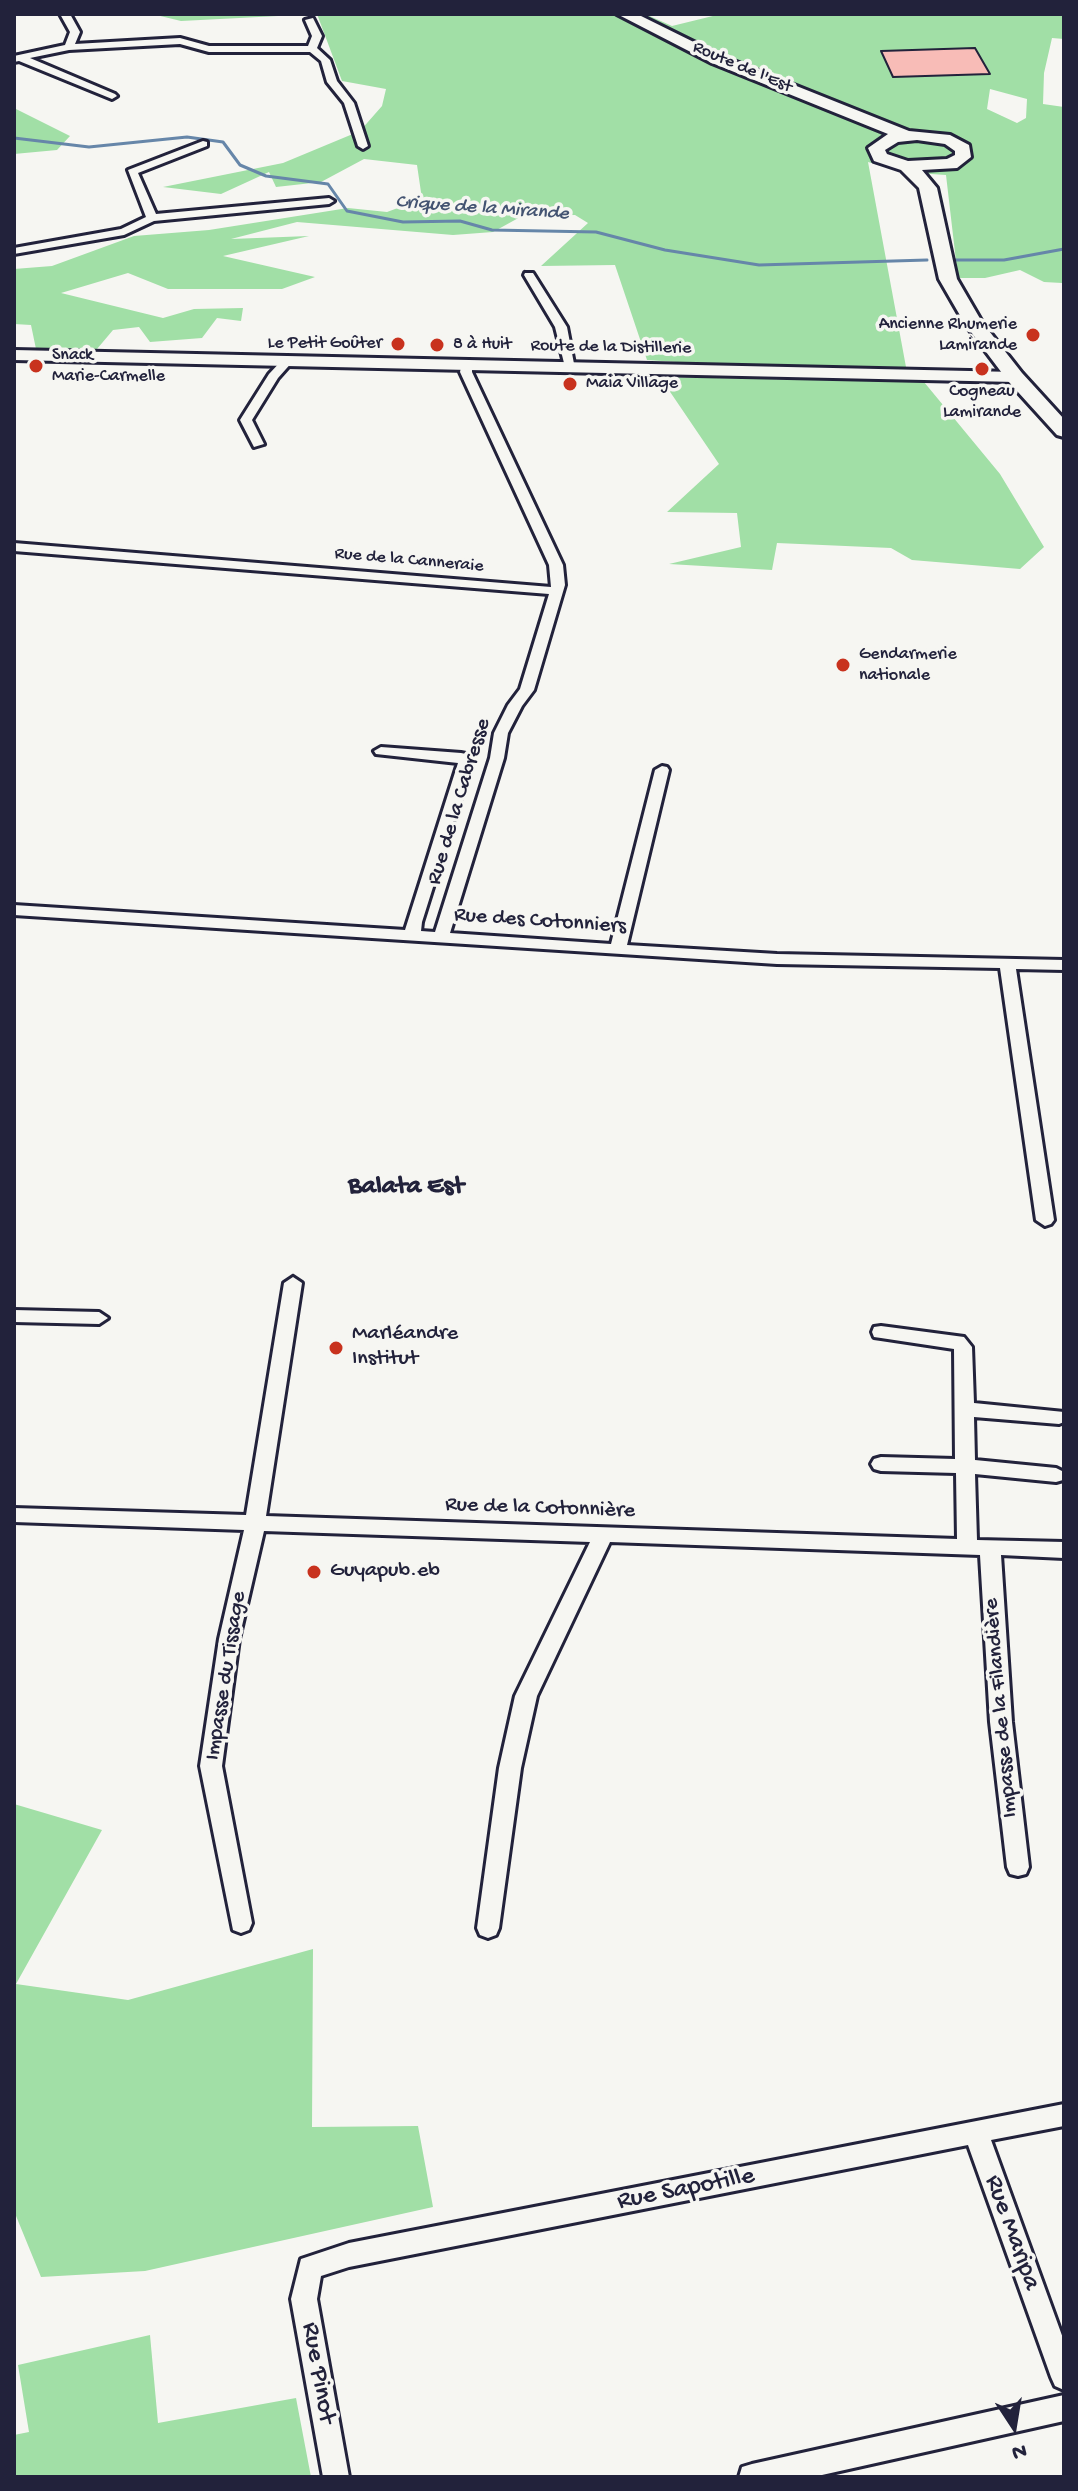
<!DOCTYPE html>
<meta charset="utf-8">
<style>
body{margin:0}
#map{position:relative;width:1078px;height:2491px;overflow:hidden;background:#f6f6f2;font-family:"Gochi Hand",sans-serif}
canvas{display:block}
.frame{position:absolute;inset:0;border:16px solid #22223b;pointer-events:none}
.north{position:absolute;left:974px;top:2387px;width:80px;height:80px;-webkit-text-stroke:6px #f6f6f2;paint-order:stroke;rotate:168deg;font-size:22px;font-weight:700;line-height:32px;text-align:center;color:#22223b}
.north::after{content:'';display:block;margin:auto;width:28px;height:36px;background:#22223b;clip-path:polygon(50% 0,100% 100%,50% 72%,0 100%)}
</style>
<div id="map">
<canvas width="1078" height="2491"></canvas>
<div class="frame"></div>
<div class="north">N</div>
</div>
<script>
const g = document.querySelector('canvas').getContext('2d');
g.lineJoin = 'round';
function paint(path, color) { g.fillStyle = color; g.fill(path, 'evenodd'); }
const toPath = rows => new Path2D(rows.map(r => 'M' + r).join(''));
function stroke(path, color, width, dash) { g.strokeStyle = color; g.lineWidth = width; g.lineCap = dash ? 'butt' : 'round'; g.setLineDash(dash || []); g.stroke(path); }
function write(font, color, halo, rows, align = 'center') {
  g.font = font + ' "Gochi Hand",sans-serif'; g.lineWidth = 7; g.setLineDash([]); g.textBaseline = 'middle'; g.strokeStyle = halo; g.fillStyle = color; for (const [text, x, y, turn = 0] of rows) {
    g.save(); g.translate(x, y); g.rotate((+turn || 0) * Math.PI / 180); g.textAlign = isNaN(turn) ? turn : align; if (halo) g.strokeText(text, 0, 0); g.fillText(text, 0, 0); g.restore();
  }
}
const green = toPath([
 [152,14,645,14,672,26,721,14,1064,14,1064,39,1052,38,1044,73,1043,104,1064,107,1064,298,1062,283,1044,282,1020,270,985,278,958,278,946,175,902,172,868,162,906,367,872,370,767,368,647,360,615,265,541,266,588,223,575,215,522,216,493,232,453,235,297,222,231,239,309,236,223,256,315,277,282,289,168,289,128,273,61,293,163,318,194,309,243,308,241,321,217,318,202,338,150,342,139,327,113,330,97,349,36,349,31,325,14,324,14,269,52,266,134,236,209,230,348,208,387,212,422,199,417,165,364,159,321,182,276,187,269,172,221,194,163,187,283,163,360,131,382,106,386,89,342,81,317,14,181,21],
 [990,89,1027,99,1026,118,1017,123,987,109],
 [14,108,70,136,57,150,14,154],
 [660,377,924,382,1000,474,1044,547,1020,569,912,560,891,548,777,543,772,570,669,564,741,547,737,513,667,512,719,464],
 [14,1804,102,1830,16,1984,128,2000,313,1949,312,2127,418,2126,433,2207,145,2271,41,2277,14,2211],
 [150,2335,158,2423,296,2398,311,2477,14,2477,14,2435,29,2432,18,2365]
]);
const stream = toPath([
 [14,138,89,147,187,137,223,142,240,165,266,176,328,184,347,211,403,222,460,221,492,230,596,232,665,250,759,265,927,260],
 [954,260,1004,260,1064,249]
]);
const building = toPath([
 [975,48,990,74,893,77,881,51,975,48]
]);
const minor = toPath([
 [60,14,70,14,80,32,75,44,180,38,209,46,308,46,312,36,305,20,313,18,322,36,317,48,330,60,337,81,354,103,368,146,363,149,358,146,344,103,327,82,321,61,310,52,209,52,180,44,69,50,30,58,115,94,117,96,112,99,19,61,14,62,14,56,65,45,70,32,60,14],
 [203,141,207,142,207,146,138,173,156,214,329,198,334,201,329,204,154,221,124,235,14,254,14,248,121,229,146,217,128,170,203,141],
 [525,273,533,273,567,327,575,369,565,367,555,327,524,275,525,273],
 [284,358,294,360,278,378,252,420,264,444,254,447,240,420,269,374,284,358],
 [462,363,472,365,472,372,555,548,563,565,565,585,534,690,522,706,508,733,504,758,450,933,611,944,655,770,662,766,667,767,669,770,627,945,777,954,1064,960,1064,970,1016,969,1054,1220,1051,1224,1045,1226,1036,1220,1000,968,777,964,14,915,14,905,405,930,458,763,376,754,374,751,381,747,461,753,466,754,472,763,422,922,421,931,435,932,490,758,494,733,508,705,520,689,549,594,14,551,14,543,551,587,549,565,460,372,462,363],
 [293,1277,302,1283,266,1516,957,1539,956,1473,881,1471,874,1469,871,1464,874,1459,881,1457,955,1459,954,1349,881,1338,874,1337,872,1332,874,1327,881,1326,964,1337,972,1347,974,1403,1064,1412,1064,1422,1059,1424,974,1417,975,1460,1056,1468,1064,1472,1063,1480,1056,1482,975,1474,977,1540,1064,1542,1064,1558,1001,1555,1012,1722,1029,1867,1026,1874,1018,1876,1010,1874,1007,1867,990,1722,980,1555,610,1542,537,1696,521,1768,499,1928,496,1935,488,1938,480,1935,477,1928,499,1768,515,1696,590,1542,264,1531,239,1639,222,1766,252,1923,249,1930,241,1933,233,1930,200,1766,219,1639,244,1530,14,1522,14,1508,246,1515,284,1283,293,1277],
 [14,1310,99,1312,108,1318,99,1324,14,1322,14,1310],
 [1064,2104,1064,2126,991,2140,1064,2341,1064,2390,1055,2386,1051,2377,968,2145,349,2267,321,2276,317,2299,349,2477,323,2477,291,2299,301,2259,349,2243,1064,2104],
 [1064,2395,1064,2421,813,2477,739,2477,742,2467,752,2464,1064,2395]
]);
const tertiary = toPath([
 [14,350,1015,372,1023,377,1015,382,14,360,14,350]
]);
const primary = toPath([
 [617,14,637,14,724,57,909,131,950,135,969,145,971,157,957,168,922,170,937,188,957,279,982,322,1022,373,1064,419,1064,437,1057,435,1008,381,965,324,939,279,919,188,901,170,874,161,868,148,888,134,712,63,617,14],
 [917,140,945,144,955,151,955,155,947,159,908,161,887,154,885,150,898,142,917,140]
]);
const markers = [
 [1033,335,8,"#c8321e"],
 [398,344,8,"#c8321e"],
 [437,345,8,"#c8321e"],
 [36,366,8,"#c8321e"],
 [982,369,8,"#c8321e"],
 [570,384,8,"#c8321e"],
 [843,665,8,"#c8321e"],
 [336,1348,8,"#c8321e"],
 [314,1572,8,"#c8321e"]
];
const farStreetnames = [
 ["Route de l'Est",742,68,23],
 ["Route de la Distillerie",611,348,1],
 ["Rue de la Canneraie",409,561,5]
];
const farPoinames = [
 ["Ancienne Rhumerie",1017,325,"right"],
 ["Lamirande",1017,346,"right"],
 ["Le Petit Goûter",382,344,"right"],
 ["8 à Huit",453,345],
 ["Snack",52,356],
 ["Marie-Carmelle",52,377],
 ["Maia Village",586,384],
 ["Cogneau",982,392,"center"],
 ["Lamirande",982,413,"center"],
 ["Gendarmerie",859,655],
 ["nationale",859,676]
];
const farWaternames = [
 ["Crique de la Mirande",482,209,4]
];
const streetNames = [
 ["Rue de la Cabresse",460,802,-73],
 ["Rue des Cotonniers",540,922,4],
 ["Rue de la Cotonnière",540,1509,2],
 ["Impasse du Tissage",227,1676,-81],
 ["Impasse de la Filandière",1002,1708,-95]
];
const poiNames = [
 ["Marléandre",352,1335],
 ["Institut",352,1360],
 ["Guyapub.eb",330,1572]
];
const quarterNames = [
 ["Balata Est",406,1188]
];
const nearStreetnames = [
 ["Rue Sapotille",686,2190,-11],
 ["Rue Maripa",1011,2233,70],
 ["Rue Pinot",317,2373,80]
];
paint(green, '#a1dfa6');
stroke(stream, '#6686a9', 3);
paint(building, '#f8bcb7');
stroke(building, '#22223b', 2);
stroke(minor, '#22223b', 6);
stroke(tertiary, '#22223b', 6);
stroke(primary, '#22223b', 6);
paint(minor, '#f6f6f2');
paint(tertiary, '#f6f6f2');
paint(primary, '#f6f6f2');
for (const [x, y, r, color] of markers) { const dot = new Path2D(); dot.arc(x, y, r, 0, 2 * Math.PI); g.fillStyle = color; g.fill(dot); stroke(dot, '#f6f6f2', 3); }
write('18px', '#22223b', '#f6f6f2', farStreetnames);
write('18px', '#22223b', '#f6f6f2', farPoinames, 'left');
write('italic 20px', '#445472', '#f6f6f2', farWaternames);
write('22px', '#22223b', '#f6f6f2', streetNames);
write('22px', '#22223b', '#f6f6f2', poiNames, 'left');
write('bold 26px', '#22223b', '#f6f6f2', quarterNames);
write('26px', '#22223b', '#f6f6f2', nearStreetnames);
</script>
